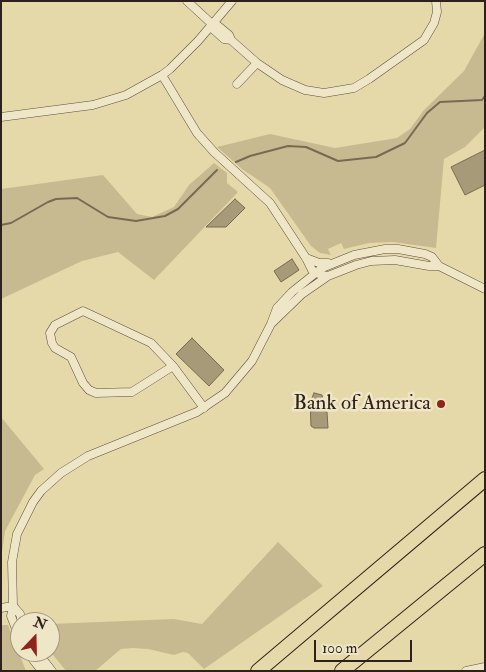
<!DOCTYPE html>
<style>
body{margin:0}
#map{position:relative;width:486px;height:672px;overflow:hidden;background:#e6d9a9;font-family:"IM FELL Double Pica",serif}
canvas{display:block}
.frame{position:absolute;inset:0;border:2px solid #2e211c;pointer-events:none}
.north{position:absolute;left:10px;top:612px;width:50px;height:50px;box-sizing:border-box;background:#efe6c7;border:1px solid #a29783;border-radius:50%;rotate:21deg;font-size:14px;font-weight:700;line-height:20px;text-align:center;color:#2e211c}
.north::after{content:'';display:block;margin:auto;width:18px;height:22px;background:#8f2418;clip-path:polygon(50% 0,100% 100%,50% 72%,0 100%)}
.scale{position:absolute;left:314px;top:640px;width:98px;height:22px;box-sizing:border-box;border:2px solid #2e211c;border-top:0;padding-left:6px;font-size:15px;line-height:18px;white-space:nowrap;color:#2e211c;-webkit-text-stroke:4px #efe6c7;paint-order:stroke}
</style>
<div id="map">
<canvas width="486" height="672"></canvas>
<div class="frame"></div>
<div class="north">N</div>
<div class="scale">100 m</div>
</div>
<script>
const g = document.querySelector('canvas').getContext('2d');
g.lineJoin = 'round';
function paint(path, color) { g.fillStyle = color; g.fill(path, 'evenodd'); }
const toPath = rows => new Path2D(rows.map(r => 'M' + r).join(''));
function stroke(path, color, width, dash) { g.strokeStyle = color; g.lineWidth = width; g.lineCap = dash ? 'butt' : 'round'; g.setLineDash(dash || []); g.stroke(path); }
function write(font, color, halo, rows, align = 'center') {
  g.font = font + ' "IM FELL Double Pica",serif'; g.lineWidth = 5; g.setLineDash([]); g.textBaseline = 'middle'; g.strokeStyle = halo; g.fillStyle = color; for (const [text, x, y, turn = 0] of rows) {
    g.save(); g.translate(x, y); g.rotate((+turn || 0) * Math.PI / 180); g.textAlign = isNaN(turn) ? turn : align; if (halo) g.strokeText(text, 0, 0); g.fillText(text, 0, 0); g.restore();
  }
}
const green = toPath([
 [485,33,485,127,465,147,444,159,436,248,393,242,369,243,344,249,341,243,328,249,331,255,320,253,311,246,270,188,242,169,217,147,270,134,335,148,397,138,410,129,424,110,464,71],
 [214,163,227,173,227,183,238,192,154,280,118,252,82,261,1,299,1,189,103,175,137,214,152,217,174,207,189,185],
 [1,417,44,469,35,475,5,531,1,559],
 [278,542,323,586,204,669,188,653,183,652,174,655,148,649,133,648,121,649,95,671,66,671,50,651,50,624,174,619,202,624],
 [1,625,8,625,26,671,1,671]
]);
const water = toPath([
 [485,150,485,185,465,195,451,167,485,150],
 [235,199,245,208,226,227,206,227,235,199],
 [292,259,299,270,281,282,274,271,292,259],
 [192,338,224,370,209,386,176,354,192,338],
 [314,393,322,395,323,401,320,409,327,412,328,428,314,428,311,426,310,402,314,393]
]);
const stream = toPath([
 [236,162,250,156,288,146,306,147,338,161,376,157,405,143,427,113,440,102,482,100,485,96],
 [1,225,11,223,48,202,56,199,77,198,108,217,136,221,165,216,178,209,217,170]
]);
const street = toPath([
 [187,1,212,24,217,25,229,35,231,40,257,63,282,80,305,90,324,93,354,88,369,79,424,40,434,23,437,12,436,1],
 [212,24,213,29,224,39,231,40],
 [162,75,197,133,214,152,270,203,306,258,312,270,321,275,328,276],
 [237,84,257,63],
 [1,117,93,105,126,95,162,75,170,69,198,41,232,1],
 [306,258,319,263,328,263],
 [271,324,302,294,328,276,356,265,371,261,395,260,429,266,439,266,485,289],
 [173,366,132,392,96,393,89,390,83,383,71,357,55,348,52,343,50,333,55,325,83,311,151,343,173,366,204,408],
 [13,606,20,614,22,622],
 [1,608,13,606],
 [20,639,11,616,13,606,12,562,17,534,33,502,41,491,61,473,88,456,197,412,225,393,252,361,271,324,277,308,292,292,322,268,354,255,385,249,398,249,425,254,432,257,439,266],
 [27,652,42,671],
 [37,652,52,671],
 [466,671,485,667]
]);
const highway = toPath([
 [258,671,485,479],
 [342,671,485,554]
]);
const markers = [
 [441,404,5,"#8f2418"]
];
const poiNames = [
 ["Bank of America",431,404]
];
paint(green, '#c7ba91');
paint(water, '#a79a79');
stroke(water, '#776a54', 1);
stroke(stream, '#776a54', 2);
stroke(street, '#5c4f3f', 9);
stroke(highway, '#2e211c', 16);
stroke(street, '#efe6c7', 8);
stroke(highway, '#e6d9a9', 14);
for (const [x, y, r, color] of markers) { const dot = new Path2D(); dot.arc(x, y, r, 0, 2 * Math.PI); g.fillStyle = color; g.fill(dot); stroke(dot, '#efe6c7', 2); }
write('21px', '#2e211c', '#efe6c7', poiNames, 'right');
</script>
